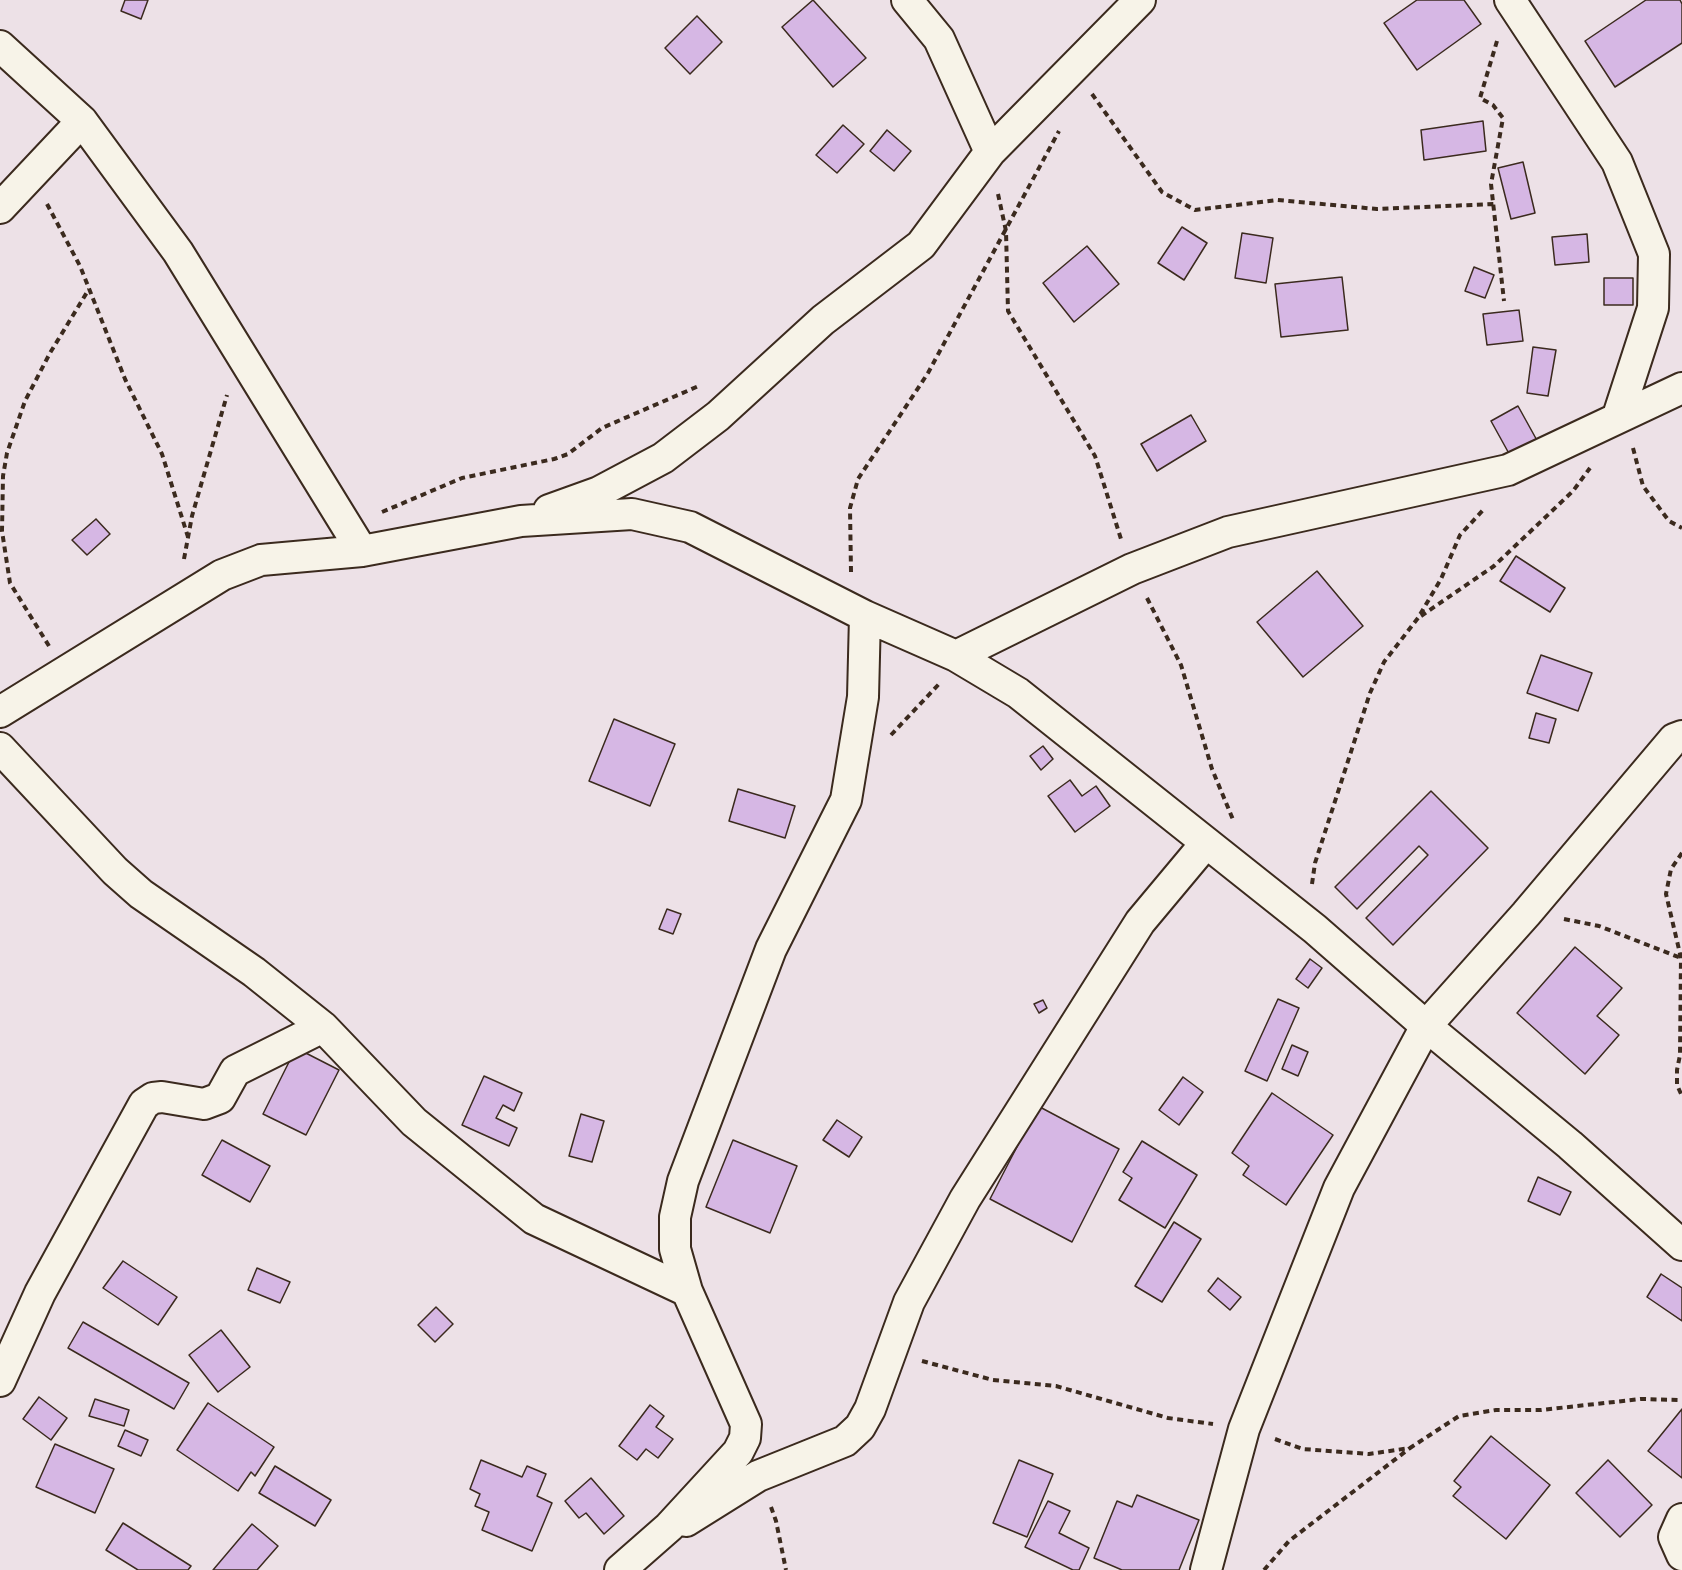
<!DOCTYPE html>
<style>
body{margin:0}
canvas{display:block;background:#ede1e7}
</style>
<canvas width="1682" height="1570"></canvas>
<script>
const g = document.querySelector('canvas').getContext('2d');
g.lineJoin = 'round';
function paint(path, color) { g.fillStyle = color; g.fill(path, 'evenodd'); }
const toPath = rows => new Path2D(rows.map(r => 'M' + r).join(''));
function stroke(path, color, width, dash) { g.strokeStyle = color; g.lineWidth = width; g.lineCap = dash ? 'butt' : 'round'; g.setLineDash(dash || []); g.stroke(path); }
const building = toPath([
 [125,0,148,0,141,19,121,11,125,0],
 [813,0,866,58,833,87,782,27,813,0],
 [1417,0,1464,0,1481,24,1417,70,1384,23,1417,0],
 [1646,0,1680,0,1682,4,1682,43,1615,87,1585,41,1646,0],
 [697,16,722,42,690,74,665,48,697,16],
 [1483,121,1486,151,1424,160,1421,130,1483,121],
 [843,125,864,144,837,173,816,155,843,125],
 [887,130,911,151,894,171,870,151,887,130],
 [1523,162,1535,213,1511,219,1498,168,1523,162],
 [1182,227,1207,243,1184,280,1158,263,1182,227],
 [1242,233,1273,238,1266,283,1235,278,1242,233],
 [1587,234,1589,262,1555,265,1552,237,1587,234],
 [1087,246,1119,284,1074,322,1043,283,1087,246],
 [1474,267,1494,275,1485,298,1465,291,1474,267],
 [1342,277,1348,330,1281,337,1275,284,1342,277],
 [1604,278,1633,278,1633,305,1604,305,1604,278],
 [1519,310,1523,341,1487,345,1483,314,1519,310],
 [1533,347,1556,350,1548,396,1527,393,1533,347],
 [1518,406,1539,444,1512,459,1491,421,1518,406],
 [1191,415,1206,441,1157,471,1141,444,1191,415],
 [96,519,110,534,87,555,72,540,96,519],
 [1516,556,1565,588,1550,612,1500,581,1516,556],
 [1317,571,1363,626,1303,677,1257,622,1317,571],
 [1541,655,1592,673,1578,711,1527,693,1541,655],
 [1536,713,1556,719,1549,743,1529,738,1536,713],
 [614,719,675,744,650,806,589,781,614,719],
 [1043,746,1053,759,1041,770,1030,756,1043,746],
 [1070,780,1082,796,1096,786,1110,806,1075,832,1048,796,1070,780],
 [738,789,795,806,785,838,729,821,738,789],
 [1431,791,1488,848,1393,945,1366,918,1428,855,1419,846,1357,909,1335,887,1431,791],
 [667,909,681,914,673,934,659,929,667,909],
 [1575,947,1622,988,1597,1016,1619,1035,1585,1074,1517,1013,1575,947],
 [1310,959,1322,968,1308,988,1296,979,1310,959],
 [1278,999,1299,1008,1267,1081,1245,1071,1278,999],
 [1043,1000,1047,1008,1039,1013,1034,1004,1043,1000],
 [1292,1045,1308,1052,1298,1076,1282,1069,1292,1045],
 [296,1048,339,1070,306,1135,263,1114,296,1048],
 [484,1076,522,1093,514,1111,503,1105,496,1118,517,1128,509,1146,462,1125,484,1076],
 [1183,1077,1203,1092,1179,1125,1159,1110,1183,1077],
 [1272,1093,1333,1135,1286,1205,1243,1175,1249,1166,1232,1153,1272,1093],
 [1038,1106,1119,1149,1072,1242,990,1199,1038,1106],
 [581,1114,604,1121,592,1162,569,1156,581,1114],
 [837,1120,862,1137,849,1157,823,1140,837,1120],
 [222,1140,270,1166,250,1202,202,1175,222,1140],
 [733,1140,797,1166,770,1233,706,1207,733,1140],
 [1142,1141,1197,1175,1165,1228,1119,1200,1132,1178,1123,1172,1142,1141],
 [1538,1177,1571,1192,1560,1215,1528,1201,1538,1177],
 [1174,1222,1201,1239,1162,1302,1135,1286,1174,1222],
 [123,1261,177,1297,158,1325,103,1288,123,1261],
 [257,1268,290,1282,280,1303,248,1290,257,1268],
 [1661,1274,1682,1288,1682,1321,1647,1297,1661,1274],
 [1218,1278,1241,1297,1230,1310,1208,1291,1218,1278],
 [436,1307,453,1324,435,1342,418,1325,436,1307],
 [83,1322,189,1383,174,1409,68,1348,83,1322],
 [221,1330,250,1367,218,1392,189,1355,221,1330],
 [39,1397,67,1418,51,1440,23,1419,39,1397],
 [95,1399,129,1410,124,1426,89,1416,95,1399],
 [208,1403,274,1447,255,1476,251,1472,238,1491,177,1450,208,1403],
 [650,1405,664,1416,656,1427,673,1439,658,1458,646,1449,637,1460,619,1446,650,1405],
 [1682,1409,1682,1478,1648,1451,1682,1409],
 [125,1430,148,1440,141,1456,118,1446,125,1430],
 [1491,1436,1550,1485,1506,1539,1453,1496,1461,1487,1454,1481,1491,1436],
 [55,1444,114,1469,95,1513,36,1487,55,1444],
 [481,1460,522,1477,527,1466,546,1474,537,1496,552,1503,532,1551,482,1530,489,1512,475,1506,480,1494,470,1489,481,1460],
 [1019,1460,1053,1474,1027,1537,993,1523,1019,1460],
 [1608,1460,1652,1505,1620,1537,1576,1493,1608,1460],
 [275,1466,331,1500,315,1526,259,1493,275,1466],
 [591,1478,624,1516,604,1534,586,1513,579,1518,565,1501,591,1478],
 [1137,1495,1199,1520,1179,1570,1122,1570,1094,1558,1117,1501,1132,1507,1137,1495],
 [1048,1501,1070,1511,1059,1533,1089,1548,1079,1570,1073,1570,1025,1547,1048,1501],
 [123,1523,191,1566,188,1570,138,1570,106,1550,123,1523],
 [252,1524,278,1546,257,1570,213,1570,252,1524]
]);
const path = toPath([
 [1497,41,1480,98,1493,105,1503,118,1491,184,1504,301],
 [1092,94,1162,192,1195,210,1277,200,1377,209,1494,204],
 [998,194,1006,231,1008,311,1095,456,1121,539],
 [47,204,80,266,125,379,162,454,188,537],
 [1633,448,1643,486,1669,521,1682,528],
 [382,512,462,478,554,459,568,454,602,428,701,385],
 [184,559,192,516,227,395],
 [851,572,850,508,858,479,928,373,1059,131],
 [1147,598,1181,665,1212,769,1234,822],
 [1421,616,1494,566,1573,491,1590,468],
 [49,646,10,583,2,531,3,476,7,453,25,401,50,353,89,289],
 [891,735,939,684],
 [1682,853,1671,869,1666,894,1681,958,1680,1055,1677,1070,1677,1085,1682,1096],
 [1312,884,1315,863,1370,693,1384,662,1418,618,1441,579,1460,535,1484,509],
 [1564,919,1599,926,1681,958],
 [922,1361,993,1380,1056,1386,1168,1418,1213,1424],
 [1275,1439,1303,1449,1369,1454,1410,1448,1459,1416,1496,1410,1541,1410,1641,1399,1682,1400],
 [771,1507,776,1521,786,1570],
 [1264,1570,1289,1541,1410,1448]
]);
const minor = toPath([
 [907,0,939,39,990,152],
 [1510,0,1617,162,1654,254,1653,308,1618,416],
 [0,46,82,121,178,252,362,551],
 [0,208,82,121],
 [549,510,599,492,663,458,718,416,823,320,921,245,990,152,1140,0],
 [956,656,1132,569,1228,532,1508,470,1682,388],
 [0,712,222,575,261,560,362,551,521,521,632,514,690,527,865,616,956,656,1018,693,1315,929,1426,1026,1570,1145,1682,1245],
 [0,748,115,871,141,894,254,972,323,1027,414,1122,534,1219,687,1291],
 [0,1381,40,1293,144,1104,153,1098,162,1097,204,1104,220,1098,235,1071,323,1027],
 [1682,1519,1674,1537,1682,1555],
 [686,1521,758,1476,845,1441,860,1427,870,1409,909,1302,965,1199,1140,922,1206,843],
 [620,1570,669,1527,738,1452,745,1438,746,1424,687,1291,675,1249,675,1217,683,1181,771,949,846,800,863,697,865,616],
 [1206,1570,1244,1429,1339,1188,1426,1026,1526,914,1674,739,1682,736]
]);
paint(building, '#d6b7e4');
stroke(building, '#3b2a1e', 1.5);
stroke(minor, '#3b2a1e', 34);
stroke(path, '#3b2a1e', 4, [6, 4.5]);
stroke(minor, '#f7f3e8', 30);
</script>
